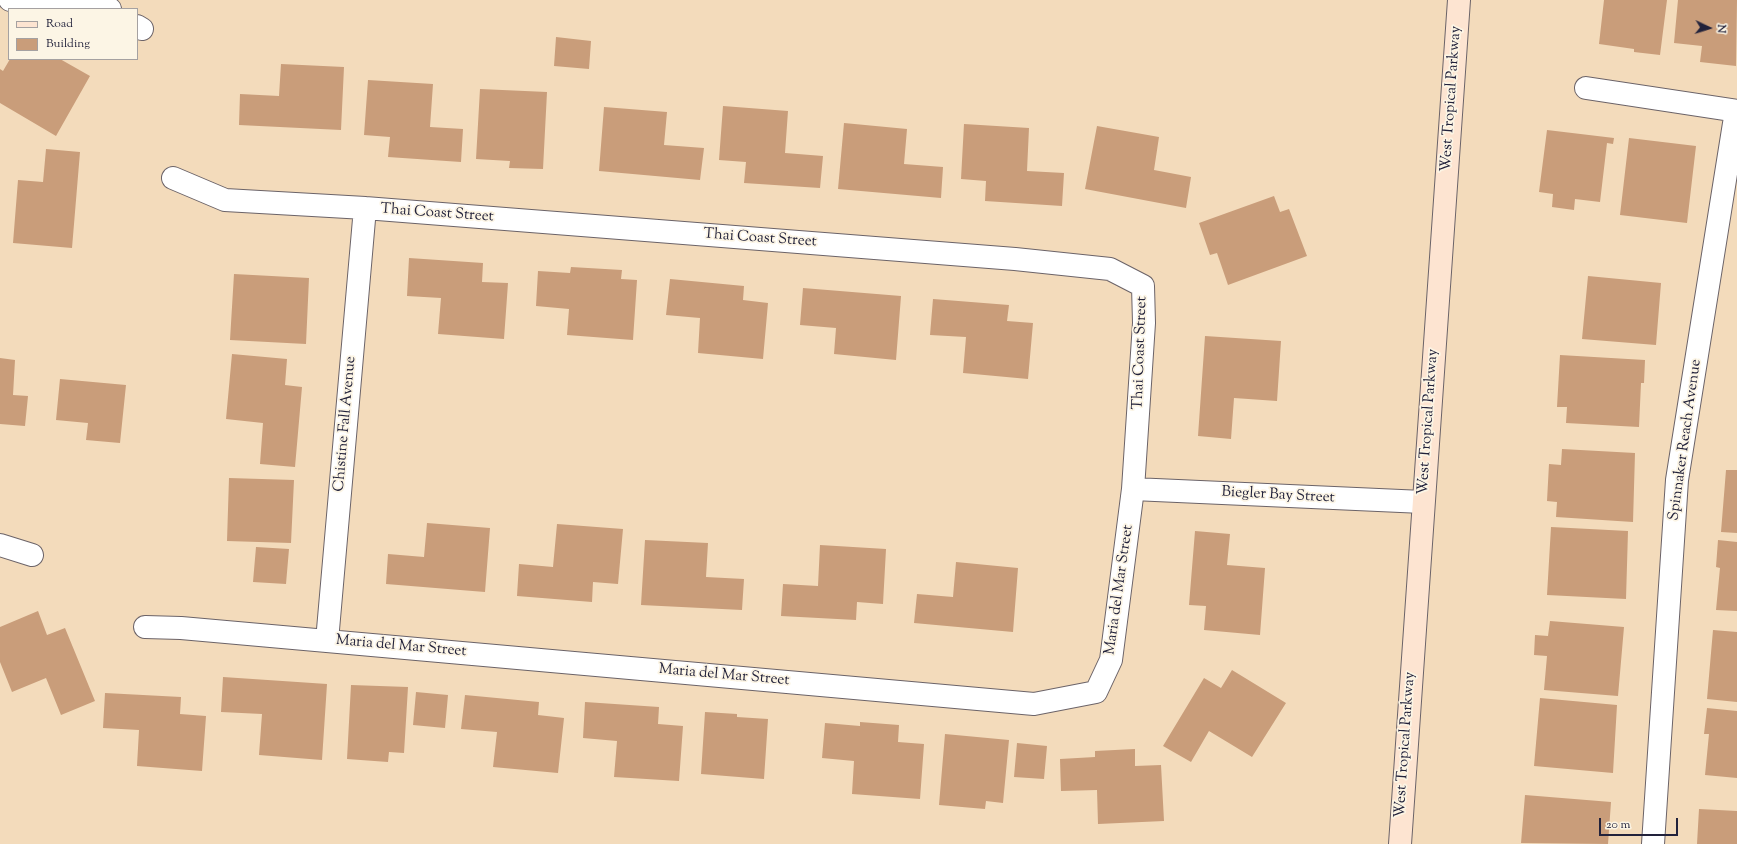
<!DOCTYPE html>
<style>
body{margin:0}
#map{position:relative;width:1737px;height:844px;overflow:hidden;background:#f3dbbb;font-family:"Sorts Mill Goudy",serif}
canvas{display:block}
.legend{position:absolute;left:8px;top:8px;width:130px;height:52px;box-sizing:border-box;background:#fcf5e5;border:1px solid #a5a1a1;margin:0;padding:5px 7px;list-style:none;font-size:12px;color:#22223b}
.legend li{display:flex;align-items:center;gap:8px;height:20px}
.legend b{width:20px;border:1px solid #a5a1a1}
.north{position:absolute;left:1689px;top:8px;width:40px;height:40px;-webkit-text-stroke:3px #fcf5e5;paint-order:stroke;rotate:94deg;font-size:11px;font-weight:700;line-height:16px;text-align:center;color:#22223b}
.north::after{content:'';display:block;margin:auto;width:14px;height:18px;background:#22223b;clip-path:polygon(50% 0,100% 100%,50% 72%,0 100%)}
.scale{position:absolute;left:1599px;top:818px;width:79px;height:18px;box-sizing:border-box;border:2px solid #22223b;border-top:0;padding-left:5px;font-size:12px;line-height:14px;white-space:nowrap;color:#22223b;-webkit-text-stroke:3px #fcf5e5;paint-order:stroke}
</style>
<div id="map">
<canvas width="1737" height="844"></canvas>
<ul class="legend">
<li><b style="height:5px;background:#fde4d1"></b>Road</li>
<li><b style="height:11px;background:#c99d7a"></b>Building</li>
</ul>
<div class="north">N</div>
<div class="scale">20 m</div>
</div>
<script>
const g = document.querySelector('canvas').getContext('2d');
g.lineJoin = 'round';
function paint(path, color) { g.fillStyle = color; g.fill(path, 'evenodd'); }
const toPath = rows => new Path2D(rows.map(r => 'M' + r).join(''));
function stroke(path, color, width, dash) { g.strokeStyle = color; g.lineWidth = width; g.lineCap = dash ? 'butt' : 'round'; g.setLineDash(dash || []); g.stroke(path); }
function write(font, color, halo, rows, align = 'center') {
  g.font = font + ' "Sorts Mill Goudy",serif'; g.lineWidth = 3.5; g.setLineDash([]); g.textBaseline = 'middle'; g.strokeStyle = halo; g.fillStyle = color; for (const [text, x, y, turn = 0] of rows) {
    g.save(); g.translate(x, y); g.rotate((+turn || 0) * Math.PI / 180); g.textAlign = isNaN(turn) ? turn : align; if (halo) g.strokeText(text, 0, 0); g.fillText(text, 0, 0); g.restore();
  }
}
const building = toPath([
 [1604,0,1667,0,1660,55,1634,52,1634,49,1599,44],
 [1678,0,1737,0,1736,66,1700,62,1702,46,1674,43],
 [556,37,591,41,589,69,554,66],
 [10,59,60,59,90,76,56,136,0,103,0,69,3,71],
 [281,64,344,67,341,130,239,125,240,94,279,96],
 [368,80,433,84,430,127,463,129,461,162,388,157,390,137,364,135],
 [480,89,547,92,543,169,509,168,510,161,476,159],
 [723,106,788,111,785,153,823,156,820,188,744,183,746,162,719,160],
 [604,107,667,112,664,145,704,148,700,180,599,171],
 [844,123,907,129,904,164,943,167,941,198,838,189],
 [964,124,1029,128,1027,171,1064,173,1062,206,985,201,986,181,961,179],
 [1097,126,1159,137,1154,170,1191,177,1186,208,1085,189],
 [1547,130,1614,138,1613,144,1607,143,1600,202,1575,199,1574,210,1552,207,1553,194,1539,192],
 [1629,138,1696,146,1687,223,1620,215],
 [46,149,80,152,72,248,13,243,18,180,43,182],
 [1274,196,1280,212,1289,209,1307,256,1228,285,1217,253,1210,255,1199,223],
 [409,258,483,263,482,282,508,283,504,339,438,334,441,298,407,296],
 [571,267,622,270,621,279,637,280,633,340,567,335,569,309,536,306,538,271,570,273],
 [234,274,309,278,306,344,230,340],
 [1588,276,1661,283,1656,345,1582,339],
 [670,279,744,286,743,300,768,303,763,359,698,353,700,318,666,315],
 [803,288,901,296,896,360,834,354,836,328,800,325],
 [933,299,1009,305,1007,321,1033,323,1028,379,963,373,966,337,930,335],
 [1205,336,1281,341,1277,401,1234,398,1231,439,1198,436],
 [232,354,287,359,285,385,302,387,295,467,260,464,263,423,226,419],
 [1560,355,1645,360,1644,383,1641,383,1639,427,1566,423,1567,407,1557,407],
 [0,358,15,360,13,395,28,396,25,426,0,424],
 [60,379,126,385,120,443,86,440,88,423,56,420],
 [1562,449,1635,453,1633,522,1556,517,1557,502,1547,501,1549,464,1561,465],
 [1726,470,1737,470,1737,533,1721,532],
 [229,478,294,480,291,543,227,541],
 [427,523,490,528,485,592,386,584,388,554,424,557],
 [557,524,623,529,618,584,593,582,592,602,517,596,519,564,553,567],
 [1551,527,1628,531,1626,599,1547,595],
 [1195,531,1230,534,1227,565,1265,568,1260,635,1204,630,1206,606,1189,605],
 [645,540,708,543,706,577,744,579,742,610,641,605],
 [1718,540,1737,542,1737,611,1716,610,1720,568,1716,567],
 [820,545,886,549,883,604,857,602,856,620,781,616,783,584,818,586],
 [256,547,289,549,286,584,253,582],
 [956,562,1018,568,1013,632,914,623,917,594,953,597],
 [38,611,47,635,65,628,95,701,61,715,46,678,12,692,0,662,0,627],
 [1550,621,1624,627,1618,696,1544,690,1547,656,1534,655,1535,635,1548,636],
 [1713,630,1737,632,1737,702,1707,699],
 [1232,670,1286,703,1252,757,1209,731,1191,762,1163,746,1204,678,1221,688],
 [223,677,327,684,322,760,259,755,262,714,221,712],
 [351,685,408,687,404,753,389,752,388,762,347,759],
 [416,692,448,695,445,728,413,725],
 [105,693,181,697,180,714,206,716,202,771,137,766,139,730,103,728],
 [465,695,539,702,538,715,564,718,558,773,493,767,497,732,461,729],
 [1540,698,1617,705,1613,773,1534,766],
 [585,702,659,707,658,724,683,726,679,781,614,777,617,741,583,738],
 [1707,708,1737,711,1737,778,1705,775,1709,734,1704,734],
 [705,712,737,714,737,717,768,719,764,779,701,774],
 [860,722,899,725,898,742,924,744,920,799,852,794,854,761,822,758,825,723,860,726],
 [945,734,1009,740,1003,803,986,801,985,809,939,805],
 [1017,743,1047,746,1044,779,1014,777],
 [1135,749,1135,766,1161,765,1164,821,1098,824,1097,790,1061,791,1060,759,1095,757,1095,751],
 [1525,795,1611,802,1608,844,1521,843],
 [1699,809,1737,811,1737,844,1697,844]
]);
const street = toPath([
 [10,0,103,4,110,9],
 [137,26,142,29],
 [1586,88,1737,111],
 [1133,489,1423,502],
 [0,545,32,555],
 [145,627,181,628,1034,704,1096,692,1111,660,1133,489,1144,323,1143,286,1110,269,1015,259,365,208,225,200,173,178],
 [327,641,365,208],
 [1653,844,1677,480,1736,111]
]);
const secondary = toPath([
 [1400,844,1459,0]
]);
const streetNames = [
 ["West Tropical Parkway",1452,99,-86],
 ["Thai Coast Street",437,214,4],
 ["Thai Coast Street",760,239,4],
 ["Thai Coast Street",1141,353,-88],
 ["West Tropical Parkway",1429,422,-86],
 ["Chistine Fall Avenue",346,424,-85],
 ["Spinnaker Reach Avenue",1686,440,-82],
 ["Biegler Bay Street",1278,496,3],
 ["Maria del Mar Street",1120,590,-82],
 ["Maria del Mar Street",401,647,5],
 ["Maria del Mar Street",724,676,5],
 ["West Tropical Parkway",1406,745,-86]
];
paint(building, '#c99d7a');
stroke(street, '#6b6368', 24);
stroke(secondary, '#6b6368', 24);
stroke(street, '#fff', 22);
stroke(secondary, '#fde4d1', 22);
write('15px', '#22223b', '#fcf5e5', streetNames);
</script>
